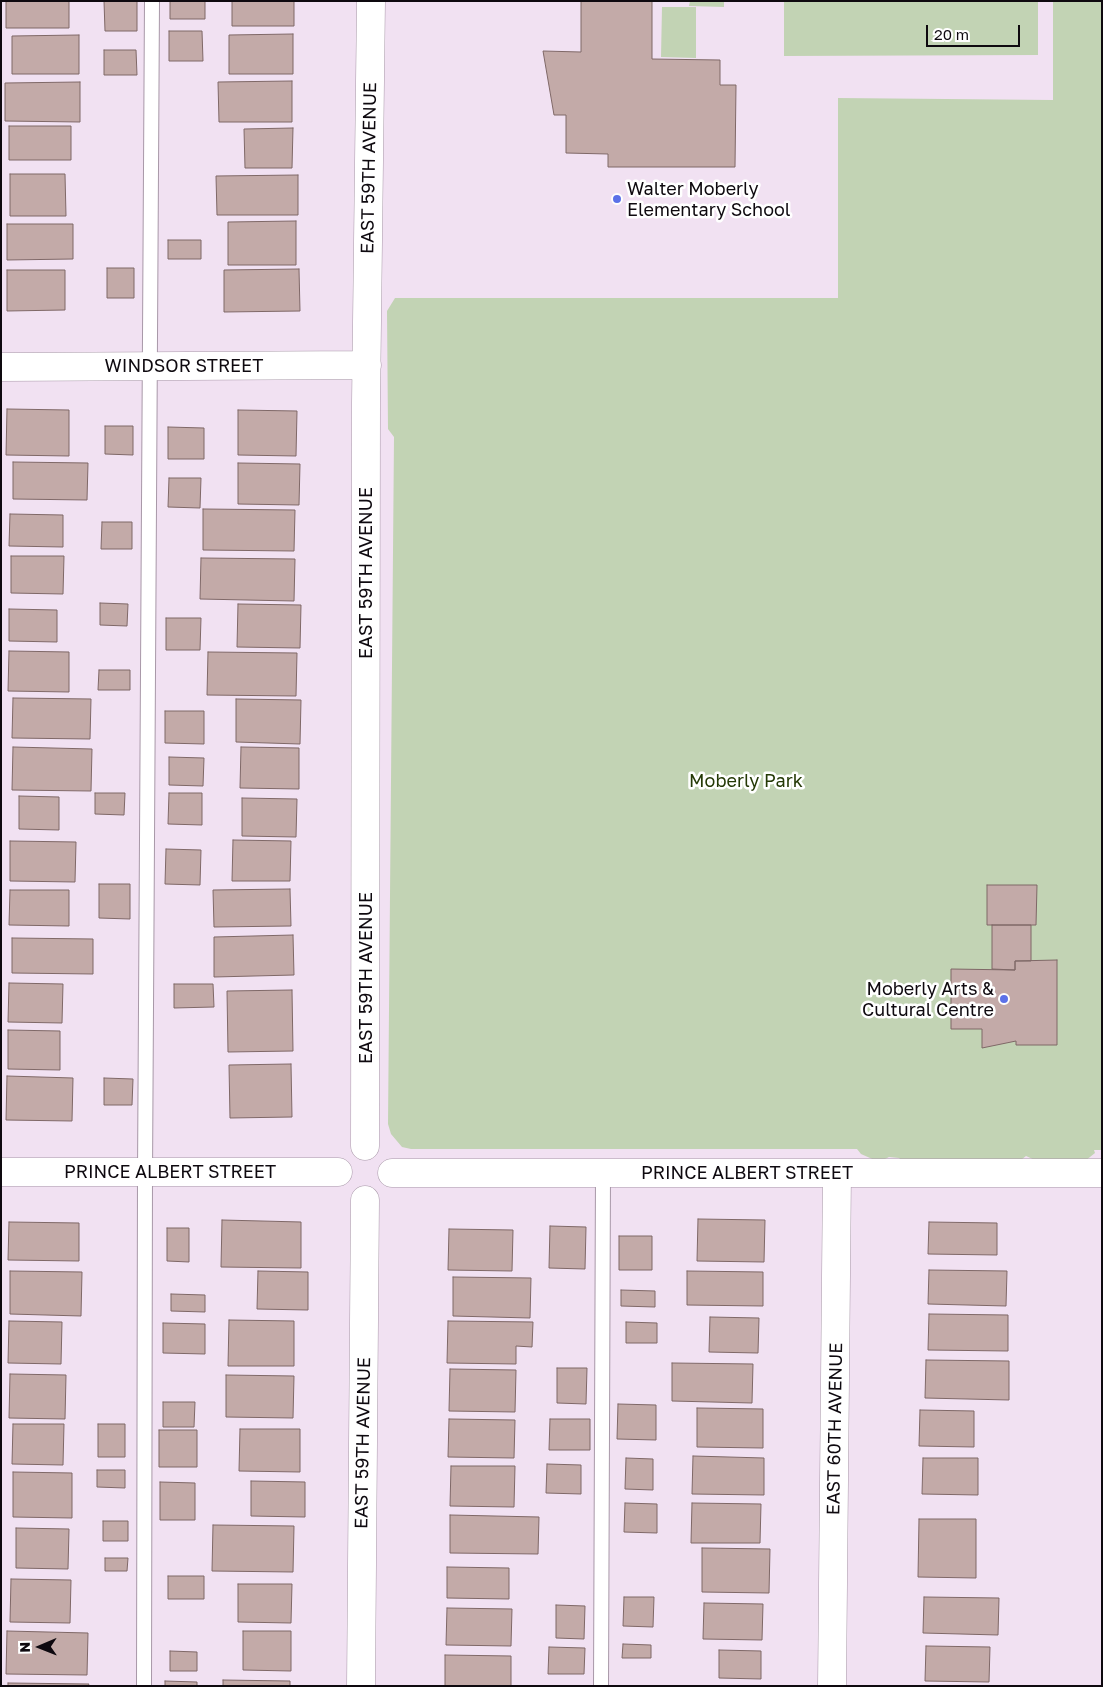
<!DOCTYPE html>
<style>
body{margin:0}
#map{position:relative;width:1103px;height:1687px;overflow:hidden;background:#f1e1f2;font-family:"Golos Text",sans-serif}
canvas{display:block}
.frame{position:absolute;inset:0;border:2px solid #0e090f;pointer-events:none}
.north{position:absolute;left:15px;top:1622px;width:50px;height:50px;-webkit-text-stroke:4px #fff;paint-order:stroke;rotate:269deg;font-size:14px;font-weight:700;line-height:20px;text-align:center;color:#0e090f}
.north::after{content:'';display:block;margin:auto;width:18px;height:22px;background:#0e090f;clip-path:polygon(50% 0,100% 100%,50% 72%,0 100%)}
.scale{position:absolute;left:926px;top:25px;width:94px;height:22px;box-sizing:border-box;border:2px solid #0e090f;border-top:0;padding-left:6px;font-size:15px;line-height:18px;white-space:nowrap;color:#0e090f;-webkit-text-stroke:4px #fff;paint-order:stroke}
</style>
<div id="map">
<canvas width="1103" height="1687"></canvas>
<div class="frame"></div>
<div class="north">N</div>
<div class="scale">20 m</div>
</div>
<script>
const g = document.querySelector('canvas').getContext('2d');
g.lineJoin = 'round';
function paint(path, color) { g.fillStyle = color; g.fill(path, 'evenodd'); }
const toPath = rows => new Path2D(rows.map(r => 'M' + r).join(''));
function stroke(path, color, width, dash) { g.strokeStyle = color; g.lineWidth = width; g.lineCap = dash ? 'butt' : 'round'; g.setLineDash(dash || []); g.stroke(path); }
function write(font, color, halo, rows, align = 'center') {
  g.font = font + ' "Golos Text",sans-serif'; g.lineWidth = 5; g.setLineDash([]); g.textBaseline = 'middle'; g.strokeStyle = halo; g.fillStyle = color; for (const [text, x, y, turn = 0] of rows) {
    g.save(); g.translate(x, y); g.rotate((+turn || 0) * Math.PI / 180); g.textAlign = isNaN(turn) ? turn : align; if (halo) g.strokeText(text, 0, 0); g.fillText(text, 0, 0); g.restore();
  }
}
const green = toPath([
 [690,1,724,1,724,7,689,6],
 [784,1,1038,1,1038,55,784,56],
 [1053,1,1102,1,1102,1150,1094,1150,1095,1153,1085,1161,1050,1167,1026,1156,1016,1164,906,1165,899,1158,889,1157,879,1162,861,1154,857,1149,411,1149,402,1147,391,1134,388,1124,394,437,388,429,387,311,395,298,838,298,838,98,1053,100],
 [662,7,696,7,696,58,661,57]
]);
const building = toPath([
 [6,1,69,1,69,28,6,28,6,1],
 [104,1,137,1,137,31,105,31,104,1],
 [170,1,205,1,205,19,170,19,170,1],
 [232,1,294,1,294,26,232,26,232,1],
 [581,1,652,1,652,59,720,60,720,85,736,85,735,167,608,167,608,154,566,153,566,115,554,115,543,51,581,52,581,1],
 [169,31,202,31,203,61,169,61,169,31],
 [293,34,293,74,229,74,229,35,293,34],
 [79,35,79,74,12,74,12,36,79,35],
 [104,50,136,50,137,75,104,75,104,50],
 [292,81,292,122,219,122,218,82,292,81],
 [80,82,80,122,5,121,5,83,80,82],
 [9,126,71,126,71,160,9,160,9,126],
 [293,128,292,168,245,168,244,129,293,128],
 [10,174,65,174,66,216,10,216,10,174],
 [298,175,298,215,217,215,216,176,298,175],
 [296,221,296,265,228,265,228,222,296,221],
 [7,224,73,224,73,259,7,260,7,224],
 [168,240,201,240,201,259,168,259,168,240],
 [107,268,134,268,134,298,107,298,107,268],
 [299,269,300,311,224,312,224,270,299,269],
 [7,270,65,270,65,310,7,311,7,270],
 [7,409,69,410,69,456,6,455,7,409],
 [238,410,297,411,296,456,238,455,238,410],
 [105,426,133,426,133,455,105,454,105,426],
 [168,427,204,428,204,459,168,459,168,427],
 [13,462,88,463,87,500,13,499,13,462],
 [238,463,300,464,299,505,238,504,238,463],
 [169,478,201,478,200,508,168,507,169,478],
 [203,509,295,510,294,551,203,550,203,509],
 [10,514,63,515,63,547,9,546,10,514],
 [102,522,132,522,132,549,101,549,102,522],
 [11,556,64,556,63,594,11,593,11,556],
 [201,558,295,559,294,601,200,599,201,558],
 [100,603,128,604,127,626,100,625,100,603],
 [238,604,301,605,300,648,237,647,238,604],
 [9,609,57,610,57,642,9,641,9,609],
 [166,618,201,618,200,650,166,650,166,618],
 [9,651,69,652,69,692,8,691,9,651],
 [208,652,297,653,296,696,207,695,208,652],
 [99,670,130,670,130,690,98,690,99,670],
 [13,698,91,699,90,739,12,738,13,698],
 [236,699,301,700,300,744,236,742,236,699],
 [165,711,204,711,204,744,165,743,165,711],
 [13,747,92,749,91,791,12,790,13,747],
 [241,747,299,748,299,789,240,788,241,747],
 [169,757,204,758,203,786,169,785,169,757],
 [95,793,125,793,124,815,95,814,95,793],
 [169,793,202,793,202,825,168,824,169,793],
 [19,796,59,797,59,830,19,829,19,796],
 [242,798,297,799,296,837,242,836,242,798],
 [233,840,291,841,290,881,232,881,233,840],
 [10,841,76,842,75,882,10,881,10,841],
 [166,849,201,850,200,885,165,884,166,849],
 [99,884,130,884,130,919,99,918,99,884],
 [987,885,1037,885,1036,925,987,925,987,885],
 [290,889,291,926,214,927,213,890,290,889],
 [10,890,69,890,69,926,9,925,10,890],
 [992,925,1031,925,1031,961,1015,961,1015,970,992,969,992,925],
 [293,935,294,975,214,977,214,937,293,935],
 [12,938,93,939,93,974,12,973,12,938],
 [1057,960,1057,1045,1016,1045,1016,1041,982,1048,982,1029,951,1029,951,969,1015,970,1015,961,1057,960],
 [9,983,63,984,62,1023,8,1022,9,983],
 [174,984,213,984,214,1007,174,1008,174,984],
 [292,990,293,1051,228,1052,227,991,292,990],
 [8,1030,60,1031,60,1070,8,1069,8,1030],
 [291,1064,292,1117,230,1118,229,1065,291,1064],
 [7,1076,73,1078,72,1121,6,1120,7,1076],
 [104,1078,133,1079,132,1105,104,1105,104,1078],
 [698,1219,765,1220,764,1262,697,1261,698,1219],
 [222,1220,301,1222,301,1268,221,1267,222,1220],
 [9,1222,79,1223,79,1261,8,1260,9,1222],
 [929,1222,997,1223,997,1255,928,1254,929,1222],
 [550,1226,586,1227,585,1269,549,1268,550,1226],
 [167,1228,189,1228,189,1262,167,1261,167,1228],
 [449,1229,513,1230,512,1271,448,1270,449,1229],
 [619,1236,652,1236,652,1270,619,1270,619,1236],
 [929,1270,1007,1271,1006,1306,928,1304,929,1270],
 [10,1271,82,1272,81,1316,10,1314,10,1271],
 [258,1271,308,1272,308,1310,257,1309,258,1271],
 [687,1271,763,1272,763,1306,687,1305,687,1271],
 [453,1277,531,1278,530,1318,453,1316,453,1277],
 [621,1290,655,1291,655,1307,621,1306,621,1290],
 [171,1294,205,1295,205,1312,171,1311,171,1294],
 [929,1314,1008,1315,1008,1351,928,1350,929,1314],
 [710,1317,759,1318,758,1353,709,1352,710,1317],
 [229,1320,294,1321,294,1366,228,1366,229,1320],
 [9,1321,62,1322,61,1364,8,1363,9,1321],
 [448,1321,533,1322,532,1347,516,1346,516,1364,447,1363,448,1321],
 [626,1322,657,1323,657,1343,626,1343,626,1322],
 [163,1323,205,1324,205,1354,163,1353,163,1323],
 [926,1360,1009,1361,1009,1400,925,1398,926,1360],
 [672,1363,753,1364,752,1403,672,1401,672,1363],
 [557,1368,587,1368,586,1404,557,1403,557,1368],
 [450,1369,516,1370,515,1412,449,1411,450,1369],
 [10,1374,66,1375,65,1419,9,1418,10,1374],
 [226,1375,294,1376,293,1418,226,1417,226,1375],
 [163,1402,195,1402,194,1427,163,1427,163,1402],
 [618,1404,656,1405,656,1440,617,1439,618,1404],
 [697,1408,763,1409,763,1448,697,1447,697,1408],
 [920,1410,974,1411,974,1447,919,1446,920,1410],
 [449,1419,515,1420,514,1458,448,1457,449,1419],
 [550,1419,590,1419,590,1450,549,1450,550,1419],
 [13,1424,64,1424,63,1465,12,1464,13,1424],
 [98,1424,125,1424,125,1457,98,1457,98,1424],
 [240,1429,300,1429,300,1472,239,1471,240,1429],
 [159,1430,197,1430,197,1467,159,1467,159,1430],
 [693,1456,764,1458,764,1495,692,1494,693,1456],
 [626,1458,653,1459,653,1490,625,1489,626,1458],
 [923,1458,978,1458,978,1495,922,1494,923,1458],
 [547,1464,581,1465,581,1494,546,1493,547,1464],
 [451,1466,515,1466,514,1507,450,1506,451,1466],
 [97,1470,125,1470,125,1488,97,1487,97,1470],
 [13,1472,72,1473,72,1518,13,1517,13,1472],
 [251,1481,305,1482,305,1517,251,1516,251,1481],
 [160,1482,195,1483,195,1520,160,1520,160,1482],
 [625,1503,657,1504,657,1533,624,1532,625,1503],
 [692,1503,761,1504,760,1543,691,1543,692,1503],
 [450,1515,539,1517,538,1554,450,1553,450,1515],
 [919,1519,976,1519,976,1578,918,1577,919,1519],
 [103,1521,128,1521,128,1541,103,1541,103,1521],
 [213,1525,294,1526,293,1572,212,1571,213,1525],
 [16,1528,69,1529,68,1569,16,1568,16,1528],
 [702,1548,770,1549,769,1593,702,1592,702,1548],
 [105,1558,128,1558,127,1571,105,1571,105,1558],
 [447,1567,509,1568,509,1599,447,1598,447,1567],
 [168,1576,204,1576,204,1599,168,1599,168,1576],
 [11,1579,71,1580,70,1623,10,1622,11,1579],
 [238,1584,292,1584,291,1623,238,1622,238,1584],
 [624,1597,654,1597,653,1627,623,1626,624,1597],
 [924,1597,999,1598,998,1635,923,1633,924,1597],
 [704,1603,763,1604,762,1640,703,1639,704,1603],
 [556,1605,585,1606,584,1639,556,1638,556,1605],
 [447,1608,512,1609,511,1646,446,1645,447,1608],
 [7,1631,88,1633,87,1675,6,1674,7,1631],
 [243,1631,291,1631,291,1671,243,1670,243,1631],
 [623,1644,651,1645,651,1658,622,1658,623,1644],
 [926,1646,990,1647,989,1682,925,1681,926,1646],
 [549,1647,585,1648,584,1674,548,1674,549,1647],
 [719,1650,761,1651,761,1679,719,1678,719,1650],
 [170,1651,197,1652,197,1671,170,1671,170,1651],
 [445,1655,511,1656,511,1686,445,1686,445,1655],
 [223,1680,290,1681,290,1686,223,1686,223,1680],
 [165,1681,197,1682,197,1686,165,1686,165,1681],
 [8,1683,89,1684,88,1686,8,1686,8,1683]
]);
const service = toPath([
 [144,1686,145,1172,152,1],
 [601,1686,603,1173]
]);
const minor = toPath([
 [1,367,367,365],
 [365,1146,366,402,371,1],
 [1,1172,338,1172],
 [392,1173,1102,1173],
 [361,1686,365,1200],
 [832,1686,837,1173]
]);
const markers = [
 [617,199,5,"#5b71e8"],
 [1004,999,5,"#5b71e8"]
];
const streetNames = [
 ["EAST 59TH AVENUE",369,168,-89],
 ["WINDSOR STREET",184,366],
 ["EAST 59TH AVENUE",366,573,-90],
 ["EAST 59TH AVENUE",366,978,-90],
 ["PRINCE ALBERT STREET",170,1172],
 ["PRINCE ALBERT STREET",747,1173],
 ["EAST 60TH AVENUE",835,1429,-89],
 ["EAST 59TH AVENUE",363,1443,-89]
];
const poiNames = [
 ["Walter Moberly",627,189],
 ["Elementary School",627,210],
 ["Moberly Arts &",994,989,"right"],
 ["Cultural Centre",994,1010,"right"]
];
const parkNames = [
 ["Moberly Park",746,781]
];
paint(green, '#c2d3b4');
paint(building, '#c3aaa8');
stroke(building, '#7f6867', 1);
stroke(service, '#a898a8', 16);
stroke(minor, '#a898a8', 29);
stroke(service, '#fff', 14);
stroke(minor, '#fff', 28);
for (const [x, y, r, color] of markers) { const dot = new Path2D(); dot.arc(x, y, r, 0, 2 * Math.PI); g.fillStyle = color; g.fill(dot); stroke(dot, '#fff', 2); }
write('18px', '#0e090f', '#fff', streetNames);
write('18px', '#0e090f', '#fff', poiNames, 'left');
write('18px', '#243906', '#fff', parkNames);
</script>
